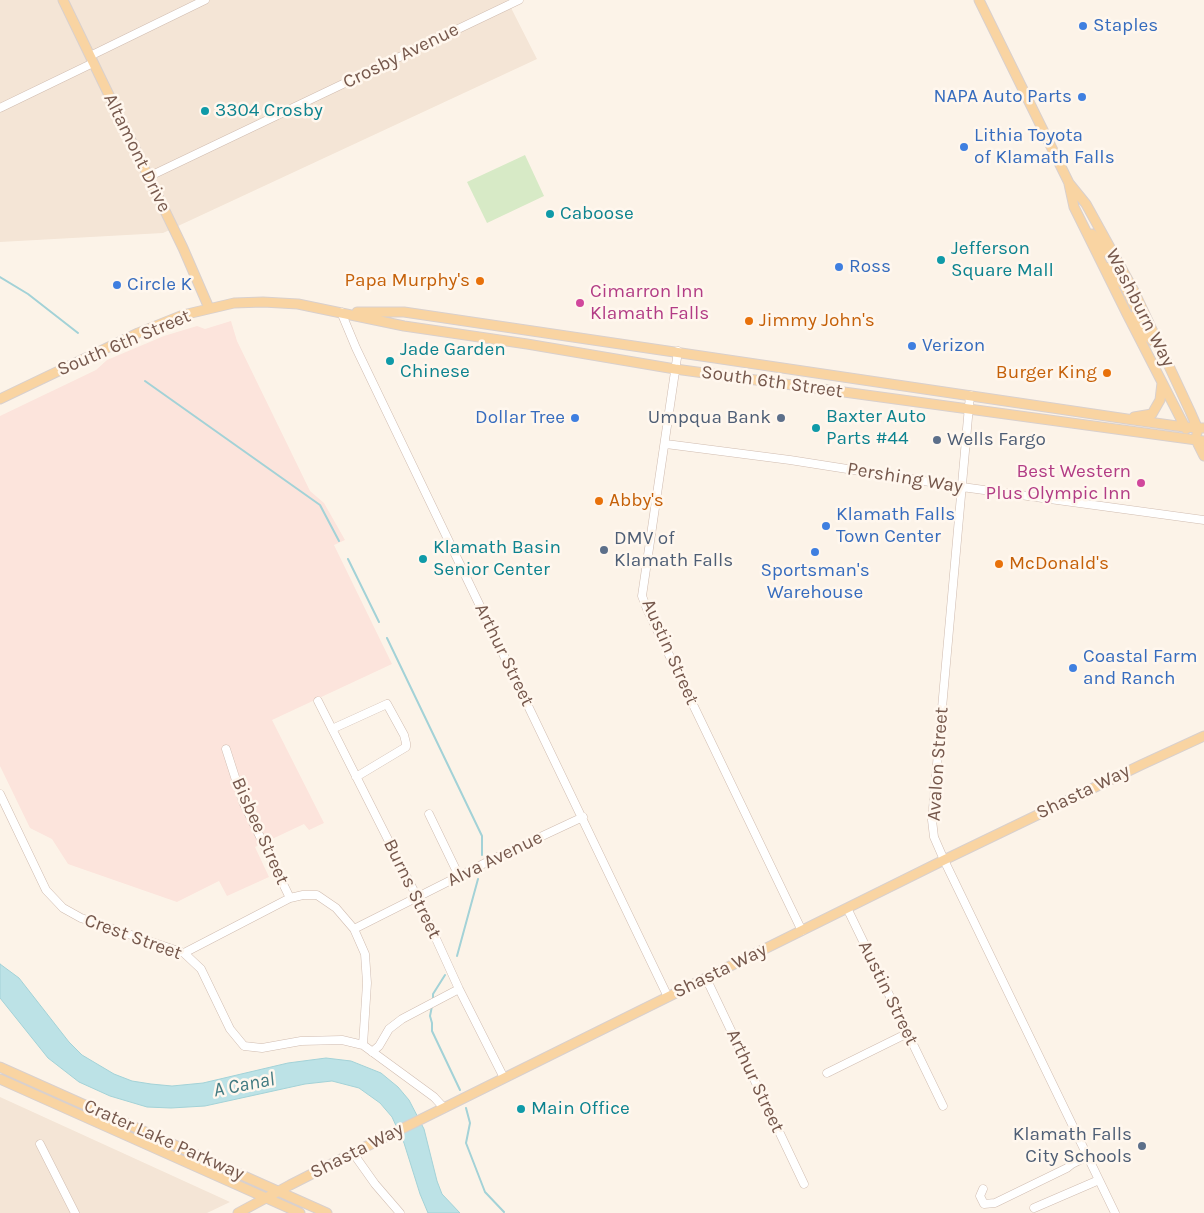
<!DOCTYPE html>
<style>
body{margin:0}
canvas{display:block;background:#fcf3e8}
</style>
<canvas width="1204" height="1213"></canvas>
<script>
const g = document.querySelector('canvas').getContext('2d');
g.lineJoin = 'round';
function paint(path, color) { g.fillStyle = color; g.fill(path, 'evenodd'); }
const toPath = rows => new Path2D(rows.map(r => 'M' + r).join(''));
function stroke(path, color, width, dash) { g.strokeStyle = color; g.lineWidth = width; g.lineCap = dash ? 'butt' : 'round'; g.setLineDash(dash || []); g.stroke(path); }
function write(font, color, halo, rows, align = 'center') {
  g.font = font + ' Karla,sans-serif'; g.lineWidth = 5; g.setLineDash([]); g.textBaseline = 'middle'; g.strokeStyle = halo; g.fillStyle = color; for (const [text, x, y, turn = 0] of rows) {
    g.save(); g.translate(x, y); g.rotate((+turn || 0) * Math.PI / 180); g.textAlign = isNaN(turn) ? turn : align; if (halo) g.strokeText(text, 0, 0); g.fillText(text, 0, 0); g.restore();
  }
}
const residential = toPath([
 [0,0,507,0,537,59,163,233,0,242],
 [0,1097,230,1202,207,1213,0,1213]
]);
const commercial = toPath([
 [231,321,237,341,310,491,324,503,345,540,334,545,392,664,272,720,324,823,309,830,304,824,255,847,269,877,227,896,219,881,177,902,68,864,52,839,30,828,0,766,0,416,96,370,107,360,164,336,197,326,205,329]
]);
const green = toPath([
 [525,155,544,196,487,223,467,182]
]);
const water = toPath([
 [0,964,19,978,69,1042,82,1055,114,1074,132,1081,151,1084,172,1086,203,1083,288,1063,326,1058,351,1061,381,1073,398,1087,409,1100,424,1129,437,1181,442,1194,460,1213,428,1213,420,1194,404,1143,392,1117,380,1103,359,1088,332,1081,305,1084,205,1106,171,1108,147,1107,110,1096,79,1082,48,1058,0,998,0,964]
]);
const stream = toPath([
 [0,277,28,294,78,333],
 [145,381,320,505,339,541],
 [348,559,379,622],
 [387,638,482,836,482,855],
 [457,956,478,879],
 [433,999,433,994,445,975],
 [432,1006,430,1016,432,1023,432,1031,460,1090],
 [466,1108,470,1123,466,1143,485,1192,504,1212]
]);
const minor = toPath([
 [90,56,205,0],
 [0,108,93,63],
 [148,177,519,0],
 [341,312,356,348,668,997],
 [678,351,642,596,647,609,802,931],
 [970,395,932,820,934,837,944,860,1115,1213],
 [666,444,790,460,962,487,1204,520],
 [318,701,417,897,459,989,504,1078],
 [332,729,387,704,404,735,406,743,406,747,356,777],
 [226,749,243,802,290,898],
 [0,794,46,890,63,908,81,918,184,953,201,969,230,1029,244,1046,262,1048,301,1041,342,1040,363,1045,434,1097,444,1108],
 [429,814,459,876],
 [847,908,943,1106],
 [354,929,493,859,583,817],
 [184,953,290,898,303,895,317,895,336,908,354,929,365,954,367,983,363,1045],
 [706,978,804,1184],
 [372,1052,379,1046,389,1029,402,1019,459,989],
 [827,1073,908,1033],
 [40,1144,75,1213],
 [353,1153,375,1184,400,1213],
 [983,1189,980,1196,984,1204,995,1203,1067,1168,1072,1164,1088,1156],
 [1034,1208,1099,1180]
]);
const major = toPath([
 [63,0,183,248,209,308],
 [979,0,1069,183,1086,204,1134,291,1190,411,1197,427,1197,433],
 [1069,184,1074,207,1127,314,1186,429],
 [1092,234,1104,252,1111,249],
 [1106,267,1124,285,1141,319,1144,317],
 [357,312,404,312,1127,419,1184,427,1204,428],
 [1134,316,1145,334,1157,345],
 [0,399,138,333,183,315,234,303,263,302,298,304,404,326,527,344,675,369,1204,441],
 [1134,417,1152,414,1160,400,1162,383],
 [1195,438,1204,456],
 [0,1067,327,1213],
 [0,1079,300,1213],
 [238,1213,290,1185,353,1153,944,860,1141,765,1204,736]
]);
const markers = [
 [1083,26,5,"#3f7fe0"],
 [1082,97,5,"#3f7fe0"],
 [205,111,5,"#0f9aa8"],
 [964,147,5,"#3f7fe0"],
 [550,214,5,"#0f9aa8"],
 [941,260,5,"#0f9aa8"],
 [839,267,5,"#3f7fe0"],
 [480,281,5,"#e8710a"],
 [117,285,5,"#3f7fe0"],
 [580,303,5,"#d1479c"],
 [749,321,5,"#e8710a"],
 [912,346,5,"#3f7fe0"],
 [390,361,5,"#0f9aa8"],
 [1107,373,5,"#e8710a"],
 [575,418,5,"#3f7fe0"],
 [781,418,5,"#5c6f8a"],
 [816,428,5,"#0f9aa8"],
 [937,440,5,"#5c6f8a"],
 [1141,483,5,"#d1479c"],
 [599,501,5,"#e8710a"],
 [826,526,5,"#3f7fe0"],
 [604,550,5,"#5c6f8a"],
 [815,552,5,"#3f7fe0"],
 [423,559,5,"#0f9aa8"],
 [999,564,5,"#e8710a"],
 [1073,668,5,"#3f7fe0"],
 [521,1109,5,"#0f9aa8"],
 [1142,1146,5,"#5c6f8a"]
];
const shopNames = [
 ["Staples",1093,26],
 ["NAPA Auto Parts",1072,97,"right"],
 ["Lithia Toyota",974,136],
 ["of Klamath Falls",974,158],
 ["Ross",849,267],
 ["Circle K",127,285],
 ["Verizon",922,346],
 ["Dollar Tree",565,418,"right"],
 ["Klamath Falls",836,515],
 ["Town Center",836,537],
 ["Sportsman's",815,571,"center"],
 ["Warehouse",815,593,"center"],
 ["Coastal Farm",1083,657],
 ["and Ranch",1083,679]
];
const streetNames = [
 ["Crosby Avenue",401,56,-26],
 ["Altamont Drive",137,153,64],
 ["Washburn Way",1140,308,63],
 ["South 6th Street",124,343,-23],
 ["South 6th Street",772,382,8],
 ["Pershing Way",905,478,9],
 ["Austin Street",670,652,66],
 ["Arthur Street",504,655,64],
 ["Avalon Street",938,764,-86],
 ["Shasta Way",1083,792,-26],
 ["Bisbee Street",260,831,66],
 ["Alva Avenue",495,859,-26],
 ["Burns Street",412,889,64],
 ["Crest Street",133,937,20],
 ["Shasta Way",720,971,-26],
 ["Austin Street",888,993,64],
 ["Arthur Street",755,1081,65],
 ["Crater Lake Parkway",164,1140,24],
 ["Shasta Way",357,1151,-27]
];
const cultureNames = [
 ["3304 Crosby",215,111],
 ["Caboose",560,214],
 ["Jefferson",951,249],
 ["Square Mall",951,271],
 ["Jade Garden",400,350],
 ["Chinese",400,372],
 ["Baxter Auto",826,417],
 ["Parts #44",826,439],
 ["Klamath Basin",433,548],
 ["Senior Center",433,570],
 ["Main Office",531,1109]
];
const foodNames = [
 ["Papa Murphy's",470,281,"right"],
 ["Jimmy John's",759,321],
 ["Burger King",1097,373,"right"],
 ["Abby's",609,501],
 ["McDonald's",1009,564]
];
const hotelNames = [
 ["Cimarron Inn",590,292],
 ["Klamath Falls",590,314],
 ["Best Western",1131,472,"right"],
 ["Plus Olympic Inn",1131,494,"right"]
];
const serviceNames = [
 ["Umpqua Bank",771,418],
 ["Wells Fargo",947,440,"left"],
 ["DMV of",614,539,"left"],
 ["Klamath Falls",614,561,"left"],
 ["Klamath Falls",1132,1135],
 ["City Schools",1132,1157]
];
const waterNames = [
 ["A Canal",244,1085,-11]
];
paint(residential, '#f4e5d6');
paint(commercial, '#fce4dc');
paint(green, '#d7eac6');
paint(water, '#bce2e6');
stroke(water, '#a3d2d7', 1);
stroke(stream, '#a3d2d7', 2);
stroke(minor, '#d0bcb0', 9);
stroke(major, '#d9d0cd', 11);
stroke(minor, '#fff', 8);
stroke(major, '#f9d4a2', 9);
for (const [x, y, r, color] of markers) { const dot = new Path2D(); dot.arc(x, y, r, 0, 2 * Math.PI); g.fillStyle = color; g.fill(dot); stroke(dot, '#fff7ee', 2); }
write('19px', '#366cbe', '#fff7ee', shopNames, 'left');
write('19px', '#76584c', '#fff7ee', streetNames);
write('19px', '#0d838f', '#fff7ee', cultureNames, 'left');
write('19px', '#c56008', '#fff7ee', foodNames, 'left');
write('19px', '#b23c85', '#fff7ee', hotelNames, 'left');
write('19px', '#4e5e75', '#fff7ee', serviceNames, 'right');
write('italic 20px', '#437b82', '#fff7ee', waterNames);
</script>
